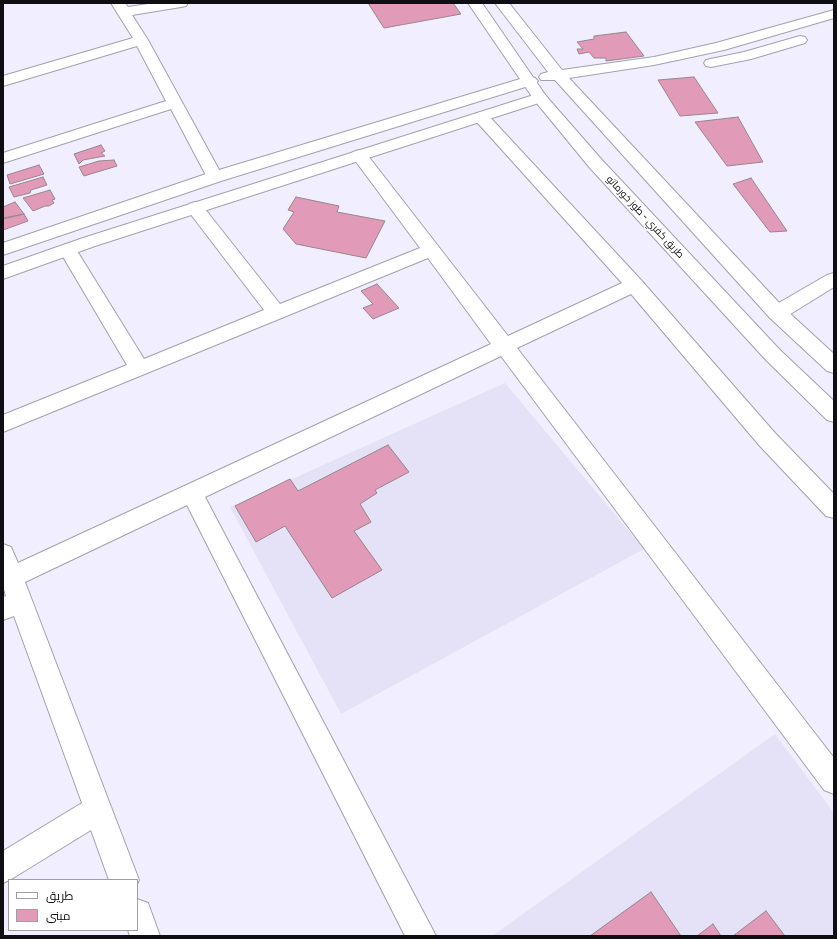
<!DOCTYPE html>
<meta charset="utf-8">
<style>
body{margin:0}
#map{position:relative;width:837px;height:939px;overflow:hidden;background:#f1efff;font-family:Cabin,Cairo,sans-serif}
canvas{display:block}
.frame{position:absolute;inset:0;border:4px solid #0f0e13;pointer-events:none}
.legend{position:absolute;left:8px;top:879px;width:130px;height:52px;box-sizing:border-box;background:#fff;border:1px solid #9f9fa1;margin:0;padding:5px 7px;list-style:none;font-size:12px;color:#0f0e13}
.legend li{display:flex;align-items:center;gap:8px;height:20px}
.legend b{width:20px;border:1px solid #9f9fa1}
</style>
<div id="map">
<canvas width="837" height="939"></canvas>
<div class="frame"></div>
<ul class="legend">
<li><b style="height:5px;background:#fff"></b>طريق</li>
<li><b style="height:11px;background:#e19ab7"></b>مبنى</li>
</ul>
</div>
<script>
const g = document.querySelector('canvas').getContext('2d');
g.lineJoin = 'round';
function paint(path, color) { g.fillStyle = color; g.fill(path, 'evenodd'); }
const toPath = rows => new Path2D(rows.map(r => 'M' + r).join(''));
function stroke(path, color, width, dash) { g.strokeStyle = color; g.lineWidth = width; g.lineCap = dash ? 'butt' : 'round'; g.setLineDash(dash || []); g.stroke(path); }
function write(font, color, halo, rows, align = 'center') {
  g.font = font + ' Cabin,Cairo,sans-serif'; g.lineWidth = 3; g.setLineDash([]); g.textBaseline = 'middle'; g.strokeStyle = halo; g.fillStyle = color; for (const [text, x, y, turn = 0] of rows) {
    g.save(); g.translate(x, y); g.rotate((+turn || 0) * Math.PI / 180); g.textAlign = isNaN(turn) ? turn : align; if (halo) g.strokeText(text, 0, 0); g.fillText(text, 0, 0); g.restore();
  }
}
const built = toPath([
 [505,383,644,549,341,714,230,507],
 [775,734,834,813,834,936,492,936]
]);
const building = toPath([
 [368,3,453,3,461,14,384,28,368,3],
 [626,32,644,56,606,61,606,58,594,58,589,52,579,54,577,49,583,49,577,42,594,39,594,36,626,32],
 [694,77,718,113,680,116,658,80,694,77],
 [738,117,763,162,727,166,695,122,738,117],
 [101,145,105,151,101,153,105,156,83,160,79,164,74,154,101,145],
 [114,160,117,166,84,176,79,167,99,161,114,160],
 [39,165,44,174,10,184,7,175,39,165],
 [43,177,47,185,31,190,30,193,14,197,9,187,43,177],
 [751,178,787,231,770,232,733,184,751,178],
 [50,190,55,199,52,200,54,203,49,206,45,206,33,211,23,198,50,190],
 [296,197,339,206,337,212,385,221,366,258,296,244,283,229,294,212,288,210,296,197],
 [15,202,24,214,3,219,3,207,15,202],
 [24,214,28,221,3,230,3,218,24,214],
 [377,284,399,308,373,319,363,308,373,304,361,291,377,284],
 [388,445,409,472,375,490,377,493,360,504,371,522,354,531,382,570,332,598,285,526,256,542,235,506,290,479,298,491,388,445],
 [651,892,681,936,590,936,651,892],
 [766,911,785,936,733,936,766,911],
 [713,924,721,936,697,936,713,924]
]);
const minor = toPath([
 [111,3,125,3,128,7,155,3,188,3,186,6,181,7,132,15,148,40,223,177,221,181,215,182,209,181,171,109,3,163,3,153,166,101,137,46,3,86,3,76,133,38,111,3],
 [481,112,487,114,641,280,775,433,834,494,834,518,826,516,759,445,631,294,517,348,834,758,834,794,824,790,501,356,205,497,436,936,405,936,187,505,25,582,139,880,137,884,137,880,109,880,91,830,13,878,3,883,3,851,82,803,14,616,3,620,3,597,6,596,3,586,3,544,11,547,18,563,491,344,428,258,3,432,3,415,127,365,59,250,62,246,68,244,74,246,144,359,264,310,189,212,186,208,189,204,195,202,201,204,280,304,420,248,351,155,353,152,359,150,365,152,508,336,622,283,475,120,473,117,475,114,481,112],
 [834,273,834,287,784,318,777,320,770,318,767,313,770,308,827,275,834,273],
 [137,899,148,903,160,936,130,936,128,930,137,930,137,899]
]);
const tertiary = toPath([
 [530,76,535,78,538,81,535,84,221,181,3,255,3,243,209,173,530,76],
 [540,93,545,95,548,98,545,101,95,246,3,279,3,266,83,238,540,93]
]);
const secondary = toPath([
 [468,3,482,3,546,96,602,160,780,350,834,401,834,422,827,420,766,360,590,168,535,101,468,3],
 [495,3,509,3,562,70,654,57,716,43,834,10,834,18,724,50,654,65,569,78,784,308,834,354,834,373,827,371,770,318,555,80,541,80,539,77,541,74,548,72,495,3],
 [800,36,805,37,807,40,805,43,751,59,711,67,706,66,704,63,706,60,744,52,800,36]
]);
const farStreetnames = [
 ["طريق كفري - طوز خورماتو",645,217,47]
];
paint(built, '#e5e1f7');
paint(building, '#e19ab7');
stroke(building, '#96868c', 1);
stroke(minor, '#a2a0ae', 2);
stroke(tertiary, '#a2a0ae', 2);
stroke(secondary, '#a2a0ae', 2);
paint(minor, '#fff');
paint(tertiary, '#fff');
paint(secondary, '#fff');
write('10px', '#0f0e13', '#fff', farStreetnames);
</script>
